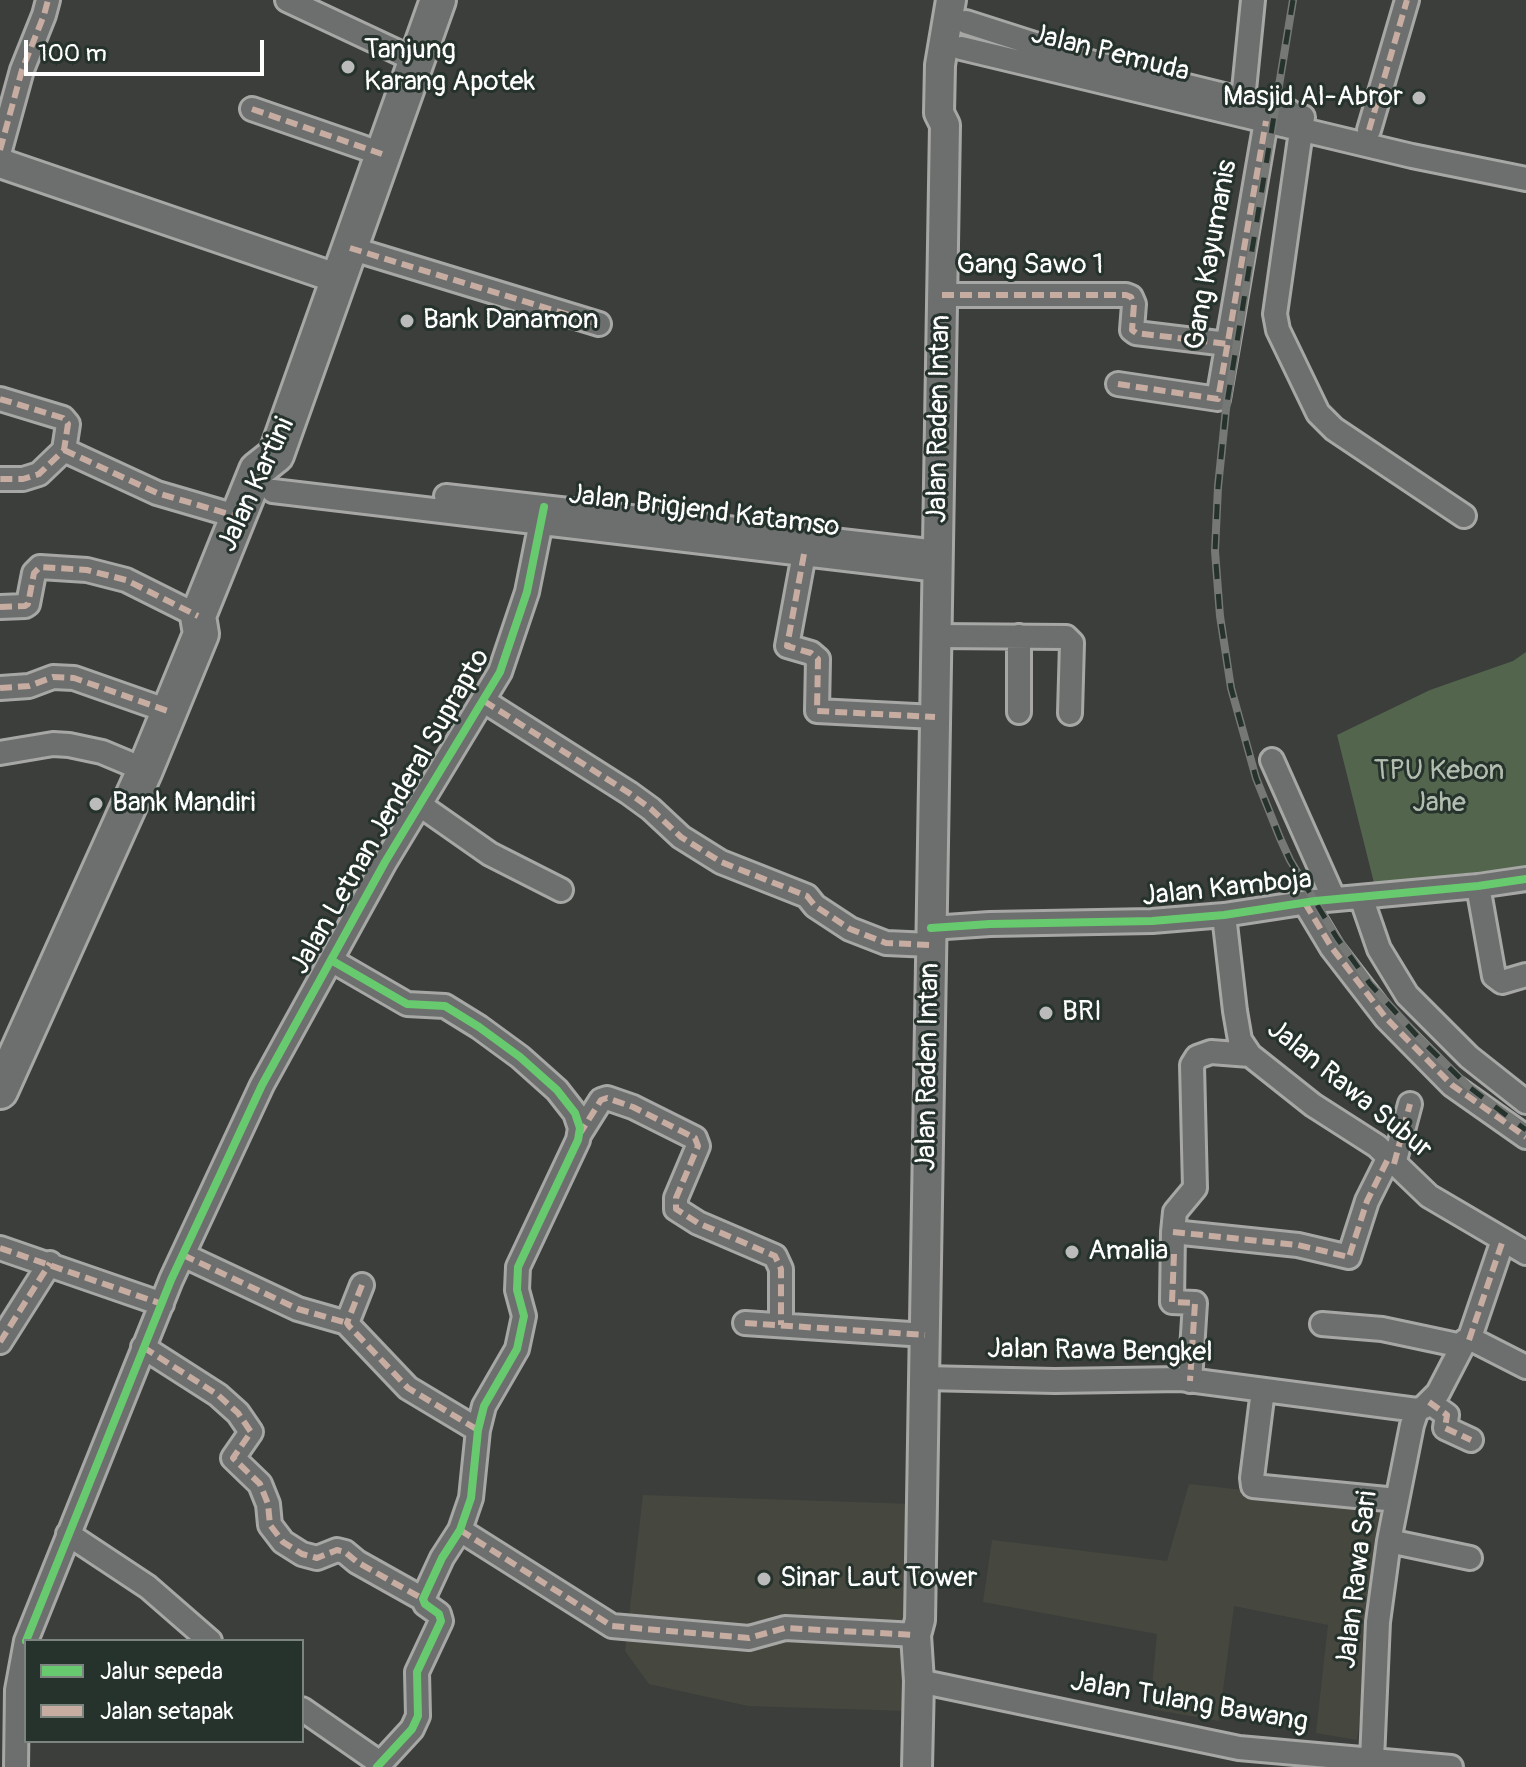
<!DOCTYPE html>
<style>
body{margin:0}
#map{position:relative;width:1526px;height:1767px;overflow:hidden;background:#3b3e3a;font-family:Pangolin,sans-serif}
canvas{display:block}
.legend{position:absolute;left:24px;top:1639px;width:280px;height:104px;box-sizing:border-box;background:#26332d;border:2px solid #7d8581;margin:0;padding:10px 14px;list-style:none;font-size:24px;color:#fff}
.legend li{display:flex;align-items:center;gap:16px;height:40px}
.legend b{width:40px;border:2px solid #7d8581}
.scale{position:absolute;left:24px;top:40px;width:240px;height:36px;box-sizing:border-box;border:4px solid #fff;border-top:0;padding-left:10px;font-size:24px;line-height:28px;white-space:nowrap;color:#fff;-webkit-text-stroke:6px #26332d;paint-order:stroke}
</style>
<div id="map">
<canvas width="1526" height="1767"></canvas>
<ul class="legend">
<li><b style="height:10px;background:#67ca6e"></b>Jalur sepeda</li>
<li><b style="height:10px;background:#c7aca2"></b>Jalan setapak</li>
</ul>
<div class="scale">100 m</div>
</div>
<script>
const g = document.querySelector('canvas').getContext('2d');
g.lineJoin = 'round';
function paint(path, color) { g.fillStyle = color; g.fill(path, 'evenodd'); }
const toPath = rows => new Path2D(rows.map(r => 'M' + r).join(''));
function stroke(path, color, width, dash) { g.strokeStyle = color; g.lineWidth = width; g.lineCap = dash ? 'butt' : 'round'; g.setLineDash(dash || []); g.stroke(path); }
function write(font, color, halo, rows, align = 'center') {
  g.font = font + ' Pangolin,sans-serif'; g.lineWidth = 6; g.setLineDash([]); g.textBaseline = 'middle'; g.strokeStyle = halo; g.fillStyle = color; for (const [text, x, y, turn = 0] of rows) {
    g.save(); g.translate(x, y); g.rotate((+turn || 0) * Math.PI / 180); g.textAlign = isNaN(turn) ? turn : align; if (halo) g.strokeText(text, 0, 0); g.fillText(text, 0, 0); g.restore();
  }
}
const built = toPath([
 [1189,1484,1389,1506,1357,1740,1316,1733,1328,1625,1234,1606,1219,1721,1150,1709,1157,1634,983,1602,992,1540,1167,1561],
 [643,1495,914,1504,908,1711,748,1706,649,1684,625,1651]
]);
const green = toPath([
 [1526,652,1526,867,1374,883,1337,735,1430,690,1513,661]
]);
const minor = toPath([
 [287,0,415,60],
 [966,22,1094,63,1289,111],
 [961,48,1412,156,1526,179],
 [1243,100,1253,0],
 [252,109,382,154],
 [1303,117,1275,314,1278,330,1318,413,1334,429,1464,516],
 [1369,130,1407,0],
 [0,150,22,70,44,15,48,0],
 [350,248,599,324],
 [942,295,1126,295,1131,297,1134,304,1132,330,1136,333,1227,344],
 [1118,384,1218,399,1266,121],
 [0,399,63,418,68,424,64,450,39,474,23,479,0,479],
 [64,450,157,493,239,517],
 [273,491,938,570],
 [446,496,938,552],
 [804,554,787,646,811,653,818,659,817,711,935,717],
 [0,607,25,606,28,604,34,573,40,567,87,570,126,580,198,616],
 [936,636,1066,637,1072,643,1070,713],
 [1019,636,1019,712],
 [0,688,29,686,53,677,74,678,168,711],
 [484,701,629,793,651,809,681,837,721,862,807,896,815,906,850,929,886,943,931,945],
 [0,753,53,744,69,745,102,752,145,770],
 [1272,760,1334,899],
 [420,805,490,854,561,890],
 [1478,886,1494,976,1502,982,1526,975],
 [1361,897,1379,949,1407,995,1469,1057,1526,1102],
 [1305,903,1332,948,1386,1018,1452,1085,1526,1137],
 [1224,915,1235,1011,1240,1040,1250,1055,1313,1105,1377,1146,1429,1196,1526,1253],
 [931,928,990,924,1152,921,1224,915,1315,901,1478,886,1526,879],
 [331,960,407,1004,445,1006,479,1027,520,1057,557,1090,575,1113,580,1128,578,1140,518,1267,517,1290,524,1316,517,1349,484,1406,478,1430,471,1498,460,1530,442,1558,423,1599,425,1604,439,1614,441,1621,417,1672,418,1716,412,1729,377,1767],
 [579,1135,601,1100,607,1098,633,1107,695,1138,698,1146,676,1198,676,1209,698,1223,775,1256,781,1269,781,1325],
 [1394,1164,1410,1104],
 [1173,1232,1298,1245,1349,1257,1367,1201,1389,1157],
 [0,1248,162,1304],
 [183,1255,298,1309,347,1323],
 [362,1285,347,1323,349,1326,408,1388,478,1430],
 [745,1323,925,1335],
 [1322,1324,1382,1329,1462,1346],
 [1469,1340,1503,1240],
 [0,1342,50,1263],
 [143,1347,218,1395,238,1413,251,1432,233,1458,260,1484,268,1504,270,1525,283,1542,302,1554,317,1558,337,1550,345,1552,357,1562,423,1599],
 [924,1378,1055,1381,1181,1379,1417,1410],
 [1190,1381,1195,1303,1172,1302,1173,1232,1175,1212,1195,1188,1192,1065,1197,1057,1211,1052,1250,1055],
 [1263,1390,1252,1478,1253,1486,1397,1500],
 [1429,1402,1447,1415,1445,1428,1471,1440],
 [1417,1410,1424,1407,1438,1393,1465,1341,1473,1340,1526,1367],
 [460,1530,612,1626,749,1638,785,1628,916,1635],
 [68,1534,148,1587,210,1641],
 [1389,1541,1470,1558],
 [26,1641,171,1280,262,1085,385,862,500,672,527,592,544,507],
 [919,1681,1239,1748,1451,1767],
 [302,1709,380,1763],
 [1372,1760,1378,1622,1389,1541,1412,1425,1417,1410],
 [16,1767,17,1690,26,1641]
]);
const major = toPath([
 [0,163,339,279],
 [917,1767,919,1681,916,1635,920,1620,945,125,939,113,940,65,951,0]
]);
const highway = toPath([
 [0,1091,145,770,201,634,198,616,257,470,276,455,438,0]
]);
const rail = toPath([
 [1293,0,1226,409,1218,487,1215,551,1220,616,1231,688,1256,778,1280,838,1290,860,1337,938,1370,984,1418,1037,1469,1087,1526,1130]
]);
const quiet = toPath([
 [252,109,382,154],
 [1369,130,1407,0],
 [0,150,22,70,44,15,48,0],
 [350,248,599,324],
 [942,295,1126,295,1131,297,1134,304,1132,330,1136,333,1227,344],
 [1118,384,1218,399,1266,121],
 [0,399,63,418,68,424,64,450,39,474,23,479,0,479],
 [64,450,157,493,239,517],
 [804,554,787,646,811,653,818,659,817,711,935,717],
 [0,607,25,606,28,604,34,573,40,567,87,570,126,580,198,616],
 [0,688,29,686,53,677,74,678,168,711],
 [484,701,629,793,651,809,681,837,721,862,807,896,815,906,850,929,886,943,931,945],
 [1305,903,1332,948,1386,1018,1452,1085,1526,1137],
 [579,1135,601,1100,607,1098,633,1107,695,1138,698,1146,676,1198,676,1209,698,1223,775,1256,781,1269,781,1325],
 [1394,1164,1410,1104],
 [1173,1232,1298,1245,1349,1257,1367,1201,1389,1157],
 [0,1248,162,1304],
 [1174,1254,1172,1302,1195,1303,1190,1381],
 [183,1255,298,1309,347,1323],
 [362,1285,347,1323,349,1326,408,1388,478,1430],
 [745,1323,925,1335],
 [1469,1340,1503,1240],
 [0,1342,50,1263],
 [143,1347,218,1395,238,1413,251,1432,233,1458,260,1484,268,1504,270,1525,283,1542,302,1554,317,1558,337,1550,345,1552,357,1562,423,1599],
 [1429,1402,1447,1415,1445,1428,1471,1440],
 [460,1530,612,1626,749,1638,785,1628,916,1635]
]);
const cycleway = toPath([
 [931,928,990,924,1152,921,1224,915,1315,901,1478,886,1526,879],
 [331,960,407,1004,445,1006,479,1027,520,1057,557,1090,575,1113,580,1128,578,1140,518,1267,517,1290,524,1316,517,1349,484,1406,478,1430,471,1498,460,1530,442,1558,423,1599,425,1604,439,1614,441,1621,417,1672,418,1716,412,1729,377,1767],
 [26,1641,171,1280,262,1085,385,862,500,672,527,592,544,507]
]);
const markers = [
 [348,67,8,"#babbba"],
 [1419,98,8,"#babbba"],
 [407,321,8,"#babbba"],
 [96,804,8,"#babbba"],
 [1046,1013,8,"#babbba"],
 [1072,1252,8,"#babbba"],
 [764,1579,8,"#babbba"]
];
const poiNames = [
 ["Tanjung",364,51],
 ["Karang Apotek",364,83],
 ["Masjid Al-Abror",1403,98,"right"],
 ["Bank Danamon",423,321],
 ["Bank Mandiri",112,804],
 ["BRI",1062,1013],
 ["Amalia",1088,1252],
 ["Sinar Laut Tower",780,1579]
];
const streetNames = [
 ["Jalan Pemuda",1110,54,14],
 ["Gang Kayumanis",1212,255,-80],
 ["Gang Sawo 1",1030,266],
 ["Jalan Raden Intan",940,419,-89],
 ["Jalan Kartini",257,485,-65],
 ["Jalan Brigjend Katamso",704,512,7],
 ["Jalan Letnan Jenderal Suprapto",391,812,-60],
 ["Jalan Kamboja",1227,889,-6],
 ["Jalan Raden Intan",929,1067,-89],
 ["Jalan Rawa Subur",1349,1090,39],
 ["Jalan Rawa Bengkel",1100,1352,1],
 ["Jalan Rawa Sari",1358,1580,-83],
 ["Jalan Tulang Bawang",1189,1703,10]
];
const parkNames = [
 ["TPU Kebon",1439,772],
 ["Jahe",1439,804]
];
paint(built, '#46483f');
paint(green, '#53664d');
stroke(minor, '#a7a8a6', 28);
stroke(major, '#a7a8a6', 34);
stroke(highway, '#a7a8a6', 40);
stroke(minor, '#6c6f6d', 22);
stroke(major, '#6c6f6d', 28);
stroke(highway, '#6c6f6d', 34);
stroke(rail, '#767876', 8);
stroke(rail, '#26332d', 5, [15]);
stroke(quiet, '#c7aca2', 6, [12, 6]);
stroke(cycleway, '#67ca6e', 8);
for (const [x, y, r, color] of markers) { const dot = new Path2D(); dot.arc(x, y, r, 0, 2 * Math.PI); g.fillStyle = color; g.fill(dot); stroke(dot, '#26332d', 3); }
write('28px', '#fff', '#26332d', poiNames, 'left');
write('28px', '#fff', '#26332d', streetNames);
write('28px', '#b3bdb0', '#26332d', parkNames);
</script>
